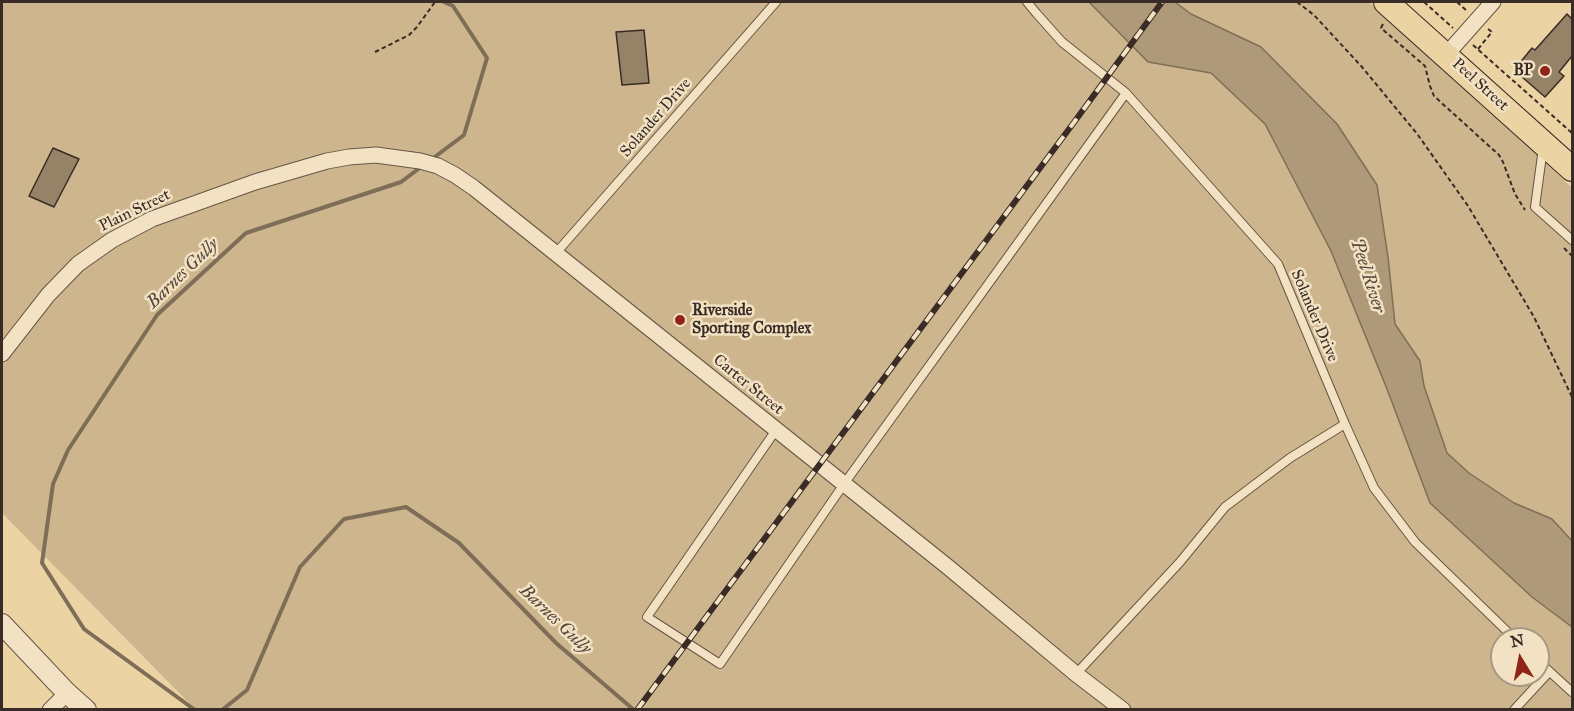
<!DOCTYPE html>
<style>
body{margin:0}
#map{position:relative;width:1574px;height:711px;overflow:hidden;background:#ebd3a3;font-family:"IM FELL Great Primer",serif}
canvas{display:block}
.frame{position:absolute;inset:0;border:3px solid #392b25;pointer-events:none}
.north{position:absolute;left:1490px;top:627px;width:60px;height:60px;box-sizing:border-box;background:#f2e2c3;border:2px solid #a89984;border-radius:50%;rotate:350deg;font-size:16px;font-weight:700;line-height:24px;text-align:center;color:#392b25}
.north::after{content:'';display:block;margin:auto;width:21px;height:27px;background:#8f2418;clip-path:polygon(50% 0,100% 100%,50% 72%,0 100%)}
</style>
<div id="map">
<canvas width="1574" height="711"></canvas>
<div class="frame"></div>
<div class="north">N</div>
</div>
<script>
const g = document.querySelector('canvas').getContext('2d');
g.lineJoin = 'round';
function paint(path, color) { g.fillStyle = color; g.fill(path, 'evenodd'); }
const toPath = rows => new Path2D(rows.map(r => 'M' + r).join(''));
function stroke(path, color, width, dash) { g.strokeStyle = color; g.lineWidth = width; g.lineCap = dash ? 'butt' : 'round'; g.setLineDash(dash || []); g.stroke(path); }
function write(font, color, halo, rows, align = 'center') {
  g.font = font + ' "IM FELL Great Primer",serif'; g.lineWidth = 5; g.setLineDash([]); g.textBaseline = 'middle'; g.strokeStyle = halo; g.fillStyle = color; for (const [text, x, y, turn = 0] of rows) {
    g.save(); g.translate(x, y); g.rotate((+turn || 0) * Math.PI / 180); g.textAlign = isNaN(turn) ? turn : align; if (halo) g.strokeText(text, 0, 0); g.fillText(text, 0, 0); g.restore();
  }
}
const green = toPath([
 [2,2,1089,2,1148,62,1211,73,1265,124,1331,251,1387,389,1430,503,1532,597,1572,627,1572,709,195,709,2,513],
 [1502,639,1538,639,1538,675,1502,675],
 [1175,2,1369,2,1436,59,1572,188,1572,541,1552,519,1514,503,1469,473,1447,453,1424,386,1420,361,1395,324,1388,257,1377,185,1191,14]
]);
const water = toPath([
 [1089,2,1175,2,1191,14,1261,47,1337,124,1377,185,1388,257,1395,324,1420,361,1424,386,1447,453,1469,473,1514,503,1552,519,1572,541,1572,627,1532,597,1430,503,1387,389,1331,251,1265,124,1211,73,1148,62,1089,2]
]);
const stream = toPath([
 [432,159,464,135,487,58,453,6,444,2],
 [195,710,84,629,42,563,53,484,68,450,157,315,246,233,401,182,421,167],
 [222,710,247,690,300,567,344,519,406,507,459,543,556,643,634,710]
]);
const building = toPath([
 [1567,14,1572,19,1572,56,1559,72,1564,76,1545,97,1514,70,1532,48,1535,50,1567,14],
 [644,30,649,83,622,85,616,32,644,30],
 [53,148,79,159,54,207,29,196,53,148]
]);
const path = toPath([
 [1297,2,1314,15,1362,67,1418,135,1468,206,1534,317,1572,397],
 [1424,2,1453,28],
 [1457,2,1468,12],
 [1383,24,1381,28,1425,66,1430,86,1434,96,1499,155,1503,162,1515,194,1525,210],
 [1473,45,1572,133],
 [1478,49,1492,32,1488,29],
 [375,52,409,35,417,27,435,2],
 [1564,248,1572,256]
]);
const service = toPath([
 [1027,2,1037,14,1062,42,1126,93,1278,264,1345,424,1374,488,1415,542,1515,639],
 [1543,148,1535,207,1572,240],
 [556,253,776,2],
 [776,430,647,617,720,664,844,484,1126,93],
 [1538,661,1572,692],
 [1076,674,1180,562,1225,507,1290,458,1345,424],
 [1514,710,1549,672]
]);
const minor = toPath([
 [1446,55,1493,2],
 [2,354,48,295,78,264,112,240,152,219,255,182,327,161,349,157,376,155,420,161,438,166,455,175,474,188,948,567,1076,674,1123,710],
 [50,710,67,693]
]);
const tertiary = toPath([
 [2,624,67,693,86,710]
]);
const primary = toPath([
 [1386,2,1572,169]
]);
const rail = toPath([
 [637,710,1075,121,1162,2]
]);
const markers = [
 [1545,71,6,"#8f2418"],
 [680,320,6,"#8f2418"]
];
const poiNames = [
 ["BP",1533,71],
 ["Riverside",692,311,"left"],
 ["Sporting Complex",692,329,"left"]
];
const streetNames = [
 ["Peel Street",1480,85,42],
 ["Solander Drive",656,118,-49],
 ["Plain Street",135,211,-26],
 ["Solander Drive",1314,316,67],
 ["Carter Street",748,385,39]
];
const waterNames = [
 ["Barnes Gully",183,274,-44],
 ["Peel River",1367,276,72],
 ["Barnes Gully",555,620,44]
];
paint(green, '#cdb68e');
paint(water, '#ae9a78');
stroke(water, '#7f6e57', 1.5);
stroke(stream, '#7f6e57', 4);
paint(building, '#968267');
stroke(building, '#392b25', 1.5);
stroke(service, '#654', 10);
stroke(minor, '#654', 17);
stroke(tertiary, '#654', 22);
stroke(primary, '#392b25', 26);
stroke(path, '#392b25', 2, [4.5, 3]);
stroke(service, '#f2e2c3', 8);
stroke(minor, '#f2e2c3', 15);
stroke(tertiary, '#f2e2c3', 20);
stroke(primary, '#ebd3a3', 24);
stroke(rail, '#392b25', 6);
stroke(rail, '#f2e2c3', 4, [11]);
for (const [x, y, r, color] of markers) { const dot = new Path2D(); dot.arc(x, y, r, 0, 2 * Math.PI); g.fillStyle = color; g.fill(dot); stroke(dot, '#f2e2c3', 2); }
write('bold 16px', '#392b25', '#f2e2c3', poiNames, 'right');
write('16px', '#392b25', '#f2e2c3', streetNames);
write('italic 18px', '#56473a', '#f2e2c3', waterNames);
</script>
